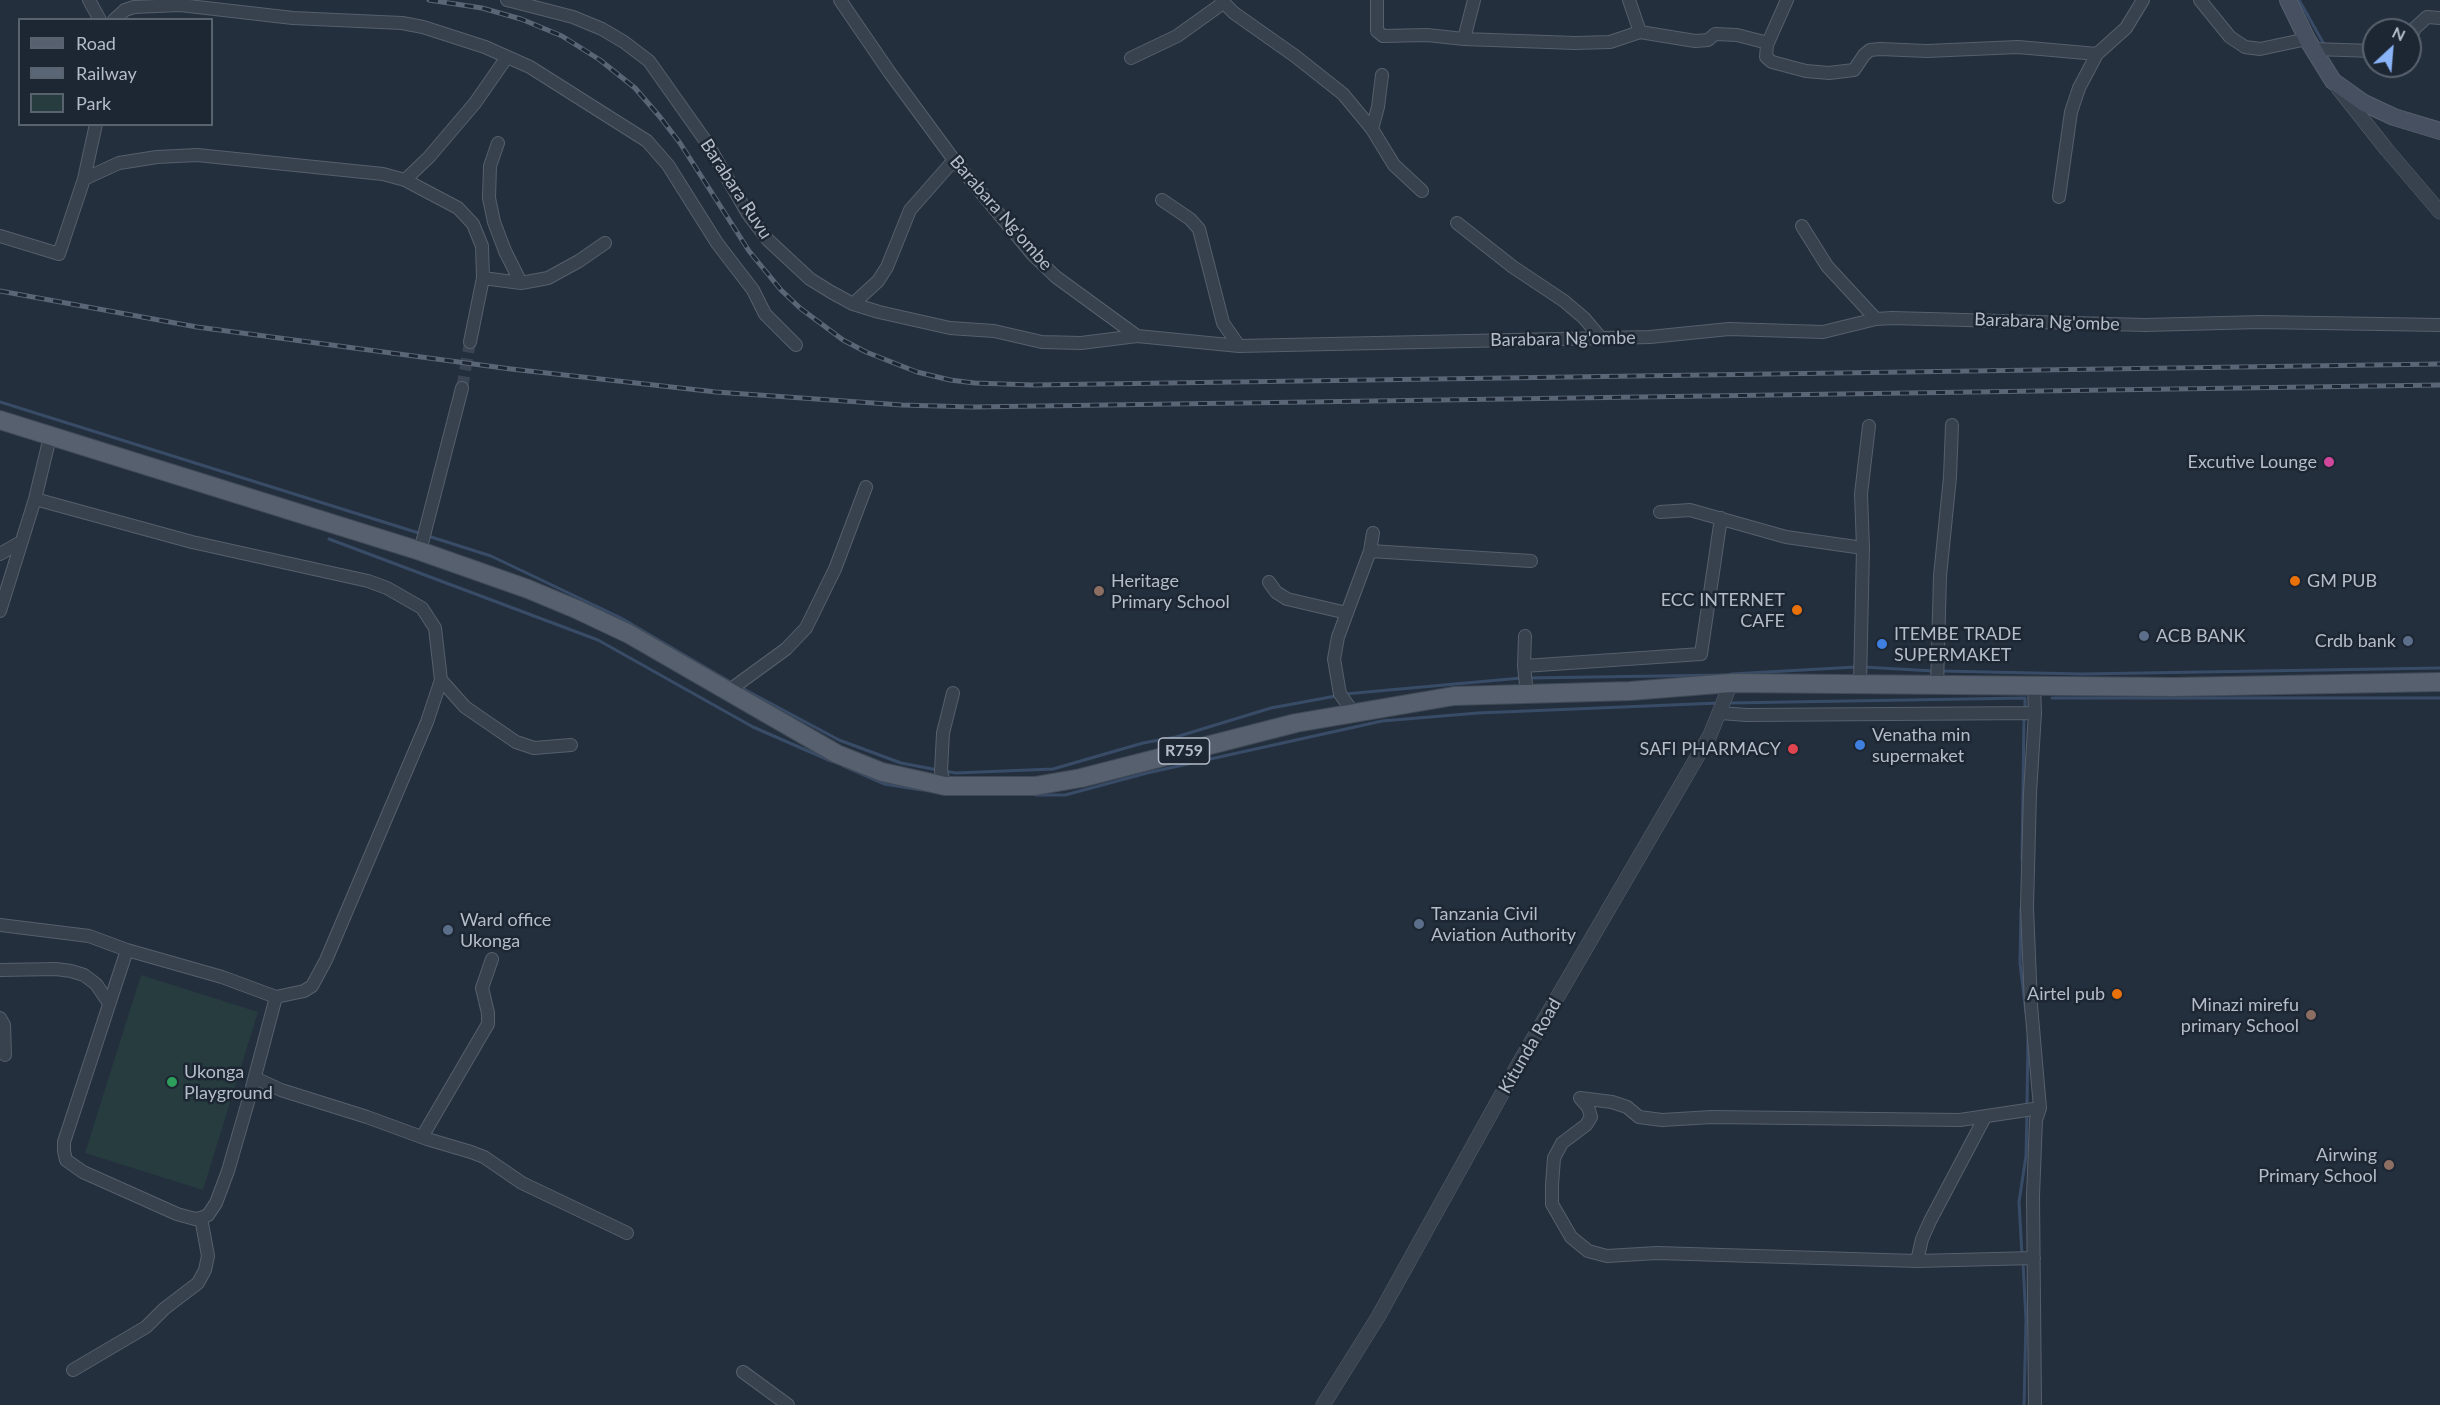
<!DOCTYPE html>
<style>
body{margin:0}
#map{position:relative;width:2440px;height:1405px;overflow:hidden;background:#242f3e;font-family:Lato,sans-serif}
canvas{display:block}
.legend{position:absolute;left:18px;top:18px;width:195px;height:108px;box-sizing:border-box;background:#1d2633;border:2px solid #59626f;margin:0;padding:8px 10px;list-style:none;font-size:18px;color:#b4bcc9}
.legend li{display:flex;align-items:center;gap:12px;height:30px}
.legend b{width:30px;border:2px solid #59626f}
.north{position:absolute;left:2362px;top:18px;width:60px;height:60px;box-sizing:border-box;background:#1d2633;border:2px solid #59626f;border-radius:50%;rotate:26deg;font-size:16px;font-weight:700;line-height:24px;text-align:center;color:#b4bcc9}
.north::after{content:'';display:block;margin:auto;width:21px;height:27px;background:#8ab4f8;clip-path:polygon(50% 0,100% 100%,50% 72%,0 100%)}
</style>
<div id="map">
<canvas width="2440" height="1405"></canvas>
<ul class="legend">
<li><b style="height:8px;background:#56606e"></b>Road</li>
<li><b style="height:8px;background:#5a6575"></b>Railway</li>
<li><b style="height:16px;background:#263c3f"></b>Park</li>
</ul>
<div class="north">N</div>
</div>
<script>
const g = document.querySelector('canvas').getContext('2d');
g.lineJoin = 'round';
function paint(path, color) { g.fillStyle = color; g.fill(path, 'evenodd'); }
const toPath = rows => new Path2D(rows.map(r => 'M' + r).join(''));
function stroke(path, color, width, dash) { g.strokeStyle = color; g.lineWidth = width; g.lineCap = dash ? 'butt' : 'round'; g.setLineDash(dash || []); g.stroke(path); }
function write(font, color, halo, rows, align = 'center') {
  g.font = font + ' Lato,sans-serif'; g.lineWidth = 5; g.setLineDash([]); g.textBaseline = 'middle'; g.strokeStyle = halo; g.fillStyle = color; for (const [text, x, y, turn = 0] of rows) {
    g.save(); g.translate(x, y); g.rotate((+turn || 0) * Math.PI / 180); g.textAlign = isNaN(turn) ? turn : align; if (halo) g.strokeText(text, 0, 0); g.fillText(text, 0, 0); g.restore();
  }
}
const green = toPath([
 [141,975,258,1012,203,1190,85,1153]
]);
const stream = toPath([
 [2299,0,2325,46],
 [0,402,422,534],
 [428,536,491,556,621,618,732,683],
 [329,539,598,640,753,727,831,761],
 [1863,667,1934,671],
 [1941,671,2082,674,2440,668],
 [1731,674,1856,667],
 [1527,678,1725,675],
 [740,687,839,740,901,763,938,770],
 [1345,694,1521,678],
 [2052,698,2440,698],
 [1729,703,2025,698,2025,710],
 [843,766,884,784,922,790],
 [944,771,956,773,1053,769,1143,743,1176,737,1271,708,1336,696],
 [1036,795,1065,795,1147,773,1382,721,1478,713,1719,703],
 [2022,860,2024,717],
 [2021,909,2020,963,2026,1013],
 [2027,1106,2028,1037],
 [2022,1255,2019,1202,2026,1156,2027,1112],
 [2023,1262,2026,1320,2024,1405]
]);
const minorTunnel = toPath([
 [462,388,470,342]
]);
const minor = toPath([
 [89,0,100,20],
 [507,0,573,17,602,29,624,42,649,61,707,143,748,214,768,240,810,279,831,292,853,304,879,312,950,328,994,331,1042,342,1081,343,1137,336],
 [840,0,890,73,954,160,1033,255,1056,277,1137,336,1239,346,1650,337,1729,329,1823,332,1876,319,1892,318,2145,325,2260,322,2440,325],
 [1221,0,1234,13,1295,56,1343,94,1372,129,1394,165,1422,191],
 [1377,0,1377,31,1383,36,1427,35,1464,39,1575,43,1610,42,1640,32,1695,41,1708,40,1715,34,1737,35,1768,43],
 [1629,0,1640,32],
 [1787,0,1767,45,1766,57,1772,62,1806,71,1829,73,1854,70,1864,55,1870,50,1880,49,1927,51,2018,47,2097,54],
 [2200,0,2230,37,2245,47,2260,49,2307,39],
 [114,20,125,10,134,7,180,5,293,18,402,23,423,27,485,47,530,67,647,141,668,165,717,243,753,290,765,314,796,345],
 [1464,39,1474,0],
 [2410,39,2415,28,2427,17,2440,18],
 [2313,49,2374,51],
 [1131,58,1177,36,1223,3],
 [1372,129,1378,107,1382,75],
 [498,143,490,166,489,198,494,222,505,251,521,283],
 [84,179,119,163,157,157,197,155,383,174,405,180,458,208,473,224,482,246,483,278,470,342],
 [405,180,429,157,475,103,507,57],
 [2059,197,2071,112,2079,88,2097,54,2126,28,2143,0],
 [1162,200,1190,219,1199,229,1223,323,1239,346],
 [1457,223,1513,267,1564,301,1584,318,1600,337],
 [1802,226,1827,266,1876,319],
 [0,236,59,254,84,179,96,124],
 [483,278,521,283,548,278,579,261,605,243],
 [853,304,878,281,887,267,910,210,954,160],
 [1660,512,1690,510,1786,537,1863,548],
 [420,551,462,388],
 [1370,551,1531,561],
 [0,554,21,542],
 [1269,582,1276,592,1287,599,1347,613],
 [0,611,35,499,50,437],
 [1525,636,1524,666,1527,694],
 [1524,666,1701,654,1721,518],
 [441,680,465,707,516,742,534,748,571,745],
 [1860,684,1863,548,1861,494,1869,426],
 [1937,686,1940,576,1950,477,1952,425],
 [2034,687,2035,713,2030,793,2027,907,2031,1005,2040,1108,2036,1120,2033,1196,2035,1405],
 [727,692,786,649,806,628,835,569,866,487],
 [1353,712,1340,694,1334,659,1338,637,1370,551,1373,533],
 [1720,713,1747,715,2035,713],
 [945,786,941,771,943,733,953,693],
 [0,925,89,936,127,950,222,977,276,997,304,991,312,986,326,960,427,722,441,680,435,628,422,608,387,588,368,581,192,542,35,499],
 [127,950,64,1142,64,1151,66,1160,83,1172,177,1214,195,1219,201,1218,208,1215,216,1203,228,1171,250,1095,276,997],
 [0,970,56,969,71,971,84,975,96,984,109,1003],
 [0,1018,4,1025,5,1055],
 [255,1078,281,1090,367,1117,427,1139,471,1152,484,1157,522,1183,627,1233],
 [422,1137,488,1024,488,1013,482,988,492,959],
 [2034,1258,1917,1261,1657,1253,1607,1256,1588,1251,1571,1237,1552,1204,1552,1185,1554,1158,1562,1143,1586,1125,1591,1117,1588,1107,1580,1098,1612,1102,1627,1107,1639,1117,1662,1120,1712,1117,1960,1120,2040,1108],
 [1917,1261,1922,1239,1930,1221,1985,1117],
 [73,1370,146,1327,164,1309,198,1283,205,1270,208,1256,201,1218],
 [743,1372,788,1405]
]);
const tertiary = toPath([
 [2338,88,2387,150,2440,212],
 [1323,1405,1378,1317,1519,1063,1710,735,1731,683]
]);
const secondary = toPath([
 [2288,0,2307,39,2333,81,2364,103,2394,117,2440,131]
]);
const primary = toPath([
 [0,420,420,551,528,589,576,609,629,634,837,754,882,772,945,786,1035,786,1081,778,1296,723,1454,696,1630,691,1731,683,2174,687,2440,682]
]);
const rail = toPath([
 [429,0,482,8,521,19,562,36,600,60,635,88,660,117,680,143,749,251,781,290,800,308,843,340,866,352,917,372,950,380,975,383,1033,385,2440,364],
 [0,291,197,327,511,369,716,392,902,405,973,407,2440,385]
]);
const markers = [
 [2329,462,6,"#d1479c"],
 [2295,581,6,"#e8710a"],
 [1099,591,6,"#8d6e63"],
 [1797,610,6,"#e8710a"],
 [2144,636,6,"#5c6f8a"],
 [2408,641,6,"#5c6f8a"],
 [1882,644,6,"#3f7fe0"],
 [1860,745,6,"#3f7fe0"],
 [1793,749,6,"#e0444e"],
 [1419,924,6,"#5c6f8a"],
 [448,930,6,"#5c6f8a"],
 [2117,994,6,"#e8710a"],
 [2311,1015,6,"#8d6e63"],
 [172,1082,6,"#2e9e5b"],
 [2389,1165,6,"#8d6e63"]
];
const shields = [
 [1184,751,51]
];
const shieldNames = [
 ["R759",1184,751]
];
const streetNames = [
 ["Barabara Ruvu",736,189,57],
 ["Barabara Ng'ombe",1001,213,49],
 ["Barabara Ng'ombe",2047,322,2],
 ["Barabara Ng'ombe",1563,339,-1],
 ["Kitunda Road",1530,1046,-60]
];
const poiNames = [
 ["Excutive Lounge",2317,462,"right"],
 ["Heritage",1111,581],
 ["Primary School",1111,602],
 ["GM PUB",2307,581],
 ["ECC INTERNET",1785,600,"right"],
 ["CAFE",1785,621,"right"],
 ["ITEMBE TRADE",1894,634],
 ["SUPERMAKET",1894,655],
 ["ACB BANK",2156,636],
 ["Crdb bank",2396,641,"right"],
 ["Venatha min",1872,735],
 ["supermaket",1872,756],
 ["SAFI PHARMACY",1781,749,"right"],
 ["Tanzania Civil",1431,914],
 ["Aviation Authority",1431,935],
 ["Ward office",460,920],
 ["Ukonga",460,941],
 ["Airtel pub",2105,994,"right"],
 ["Minazi mirefu",2299,1005,"right"],
 ["primary School",2299,1026,"right"],
 ["Ukonga",184,1072],
 ["Playground",184,1093],
 ["Airwing",2377,1155,"right"],
 ["Primary School",2377,1176,"right"]
];
paint(green, '#263c3f');
stroke(stream, '#394c67', 3);
stroke(minorTunnel, '#3a4453', 12, [12, 6]);
stroke(minor, '#565f6c', 14);
stroke(tertiary, '#565f6c', 15);
stroke(secondary, '#565f6c', 18);
stroke(primary, '#414a57', 20);
stroke(minor, '#38414e', 12);
stroke(tertiary, '#38414e', 14);
stroke(secondary, '#465061', 16);
stroke(primary, '#56606e', 18);
stroke(rail, '#5a6575', 5);
stroke(rail, '#1d2633', 3, [9]);
for (const [x, y, r, color] of markers) { const dot = new Path2D(); dot.arc(x, y, r, 0, 2 * Math.PI); g.fillStyle = color; g.fill(dot); stroke(dot, '#1d2633', 2); }
for (const [x, y, w] of shields) { const box = new Path2D(); box.roundRect(x - w / 2, y - 13, w, 26, 4.5); g.fillStyle = '#1d2633'; g.fill(box); stroke(box, '#b4bcc9', 1.5); }
write('bold 16px', '#b4bcc9', null, shieldNames);
write('18px', '#b4bcc9', '#1d2633', streetNames);
write('18px', '#b4bcc9', '#1d2633', poiNames, 'left');
</script>
